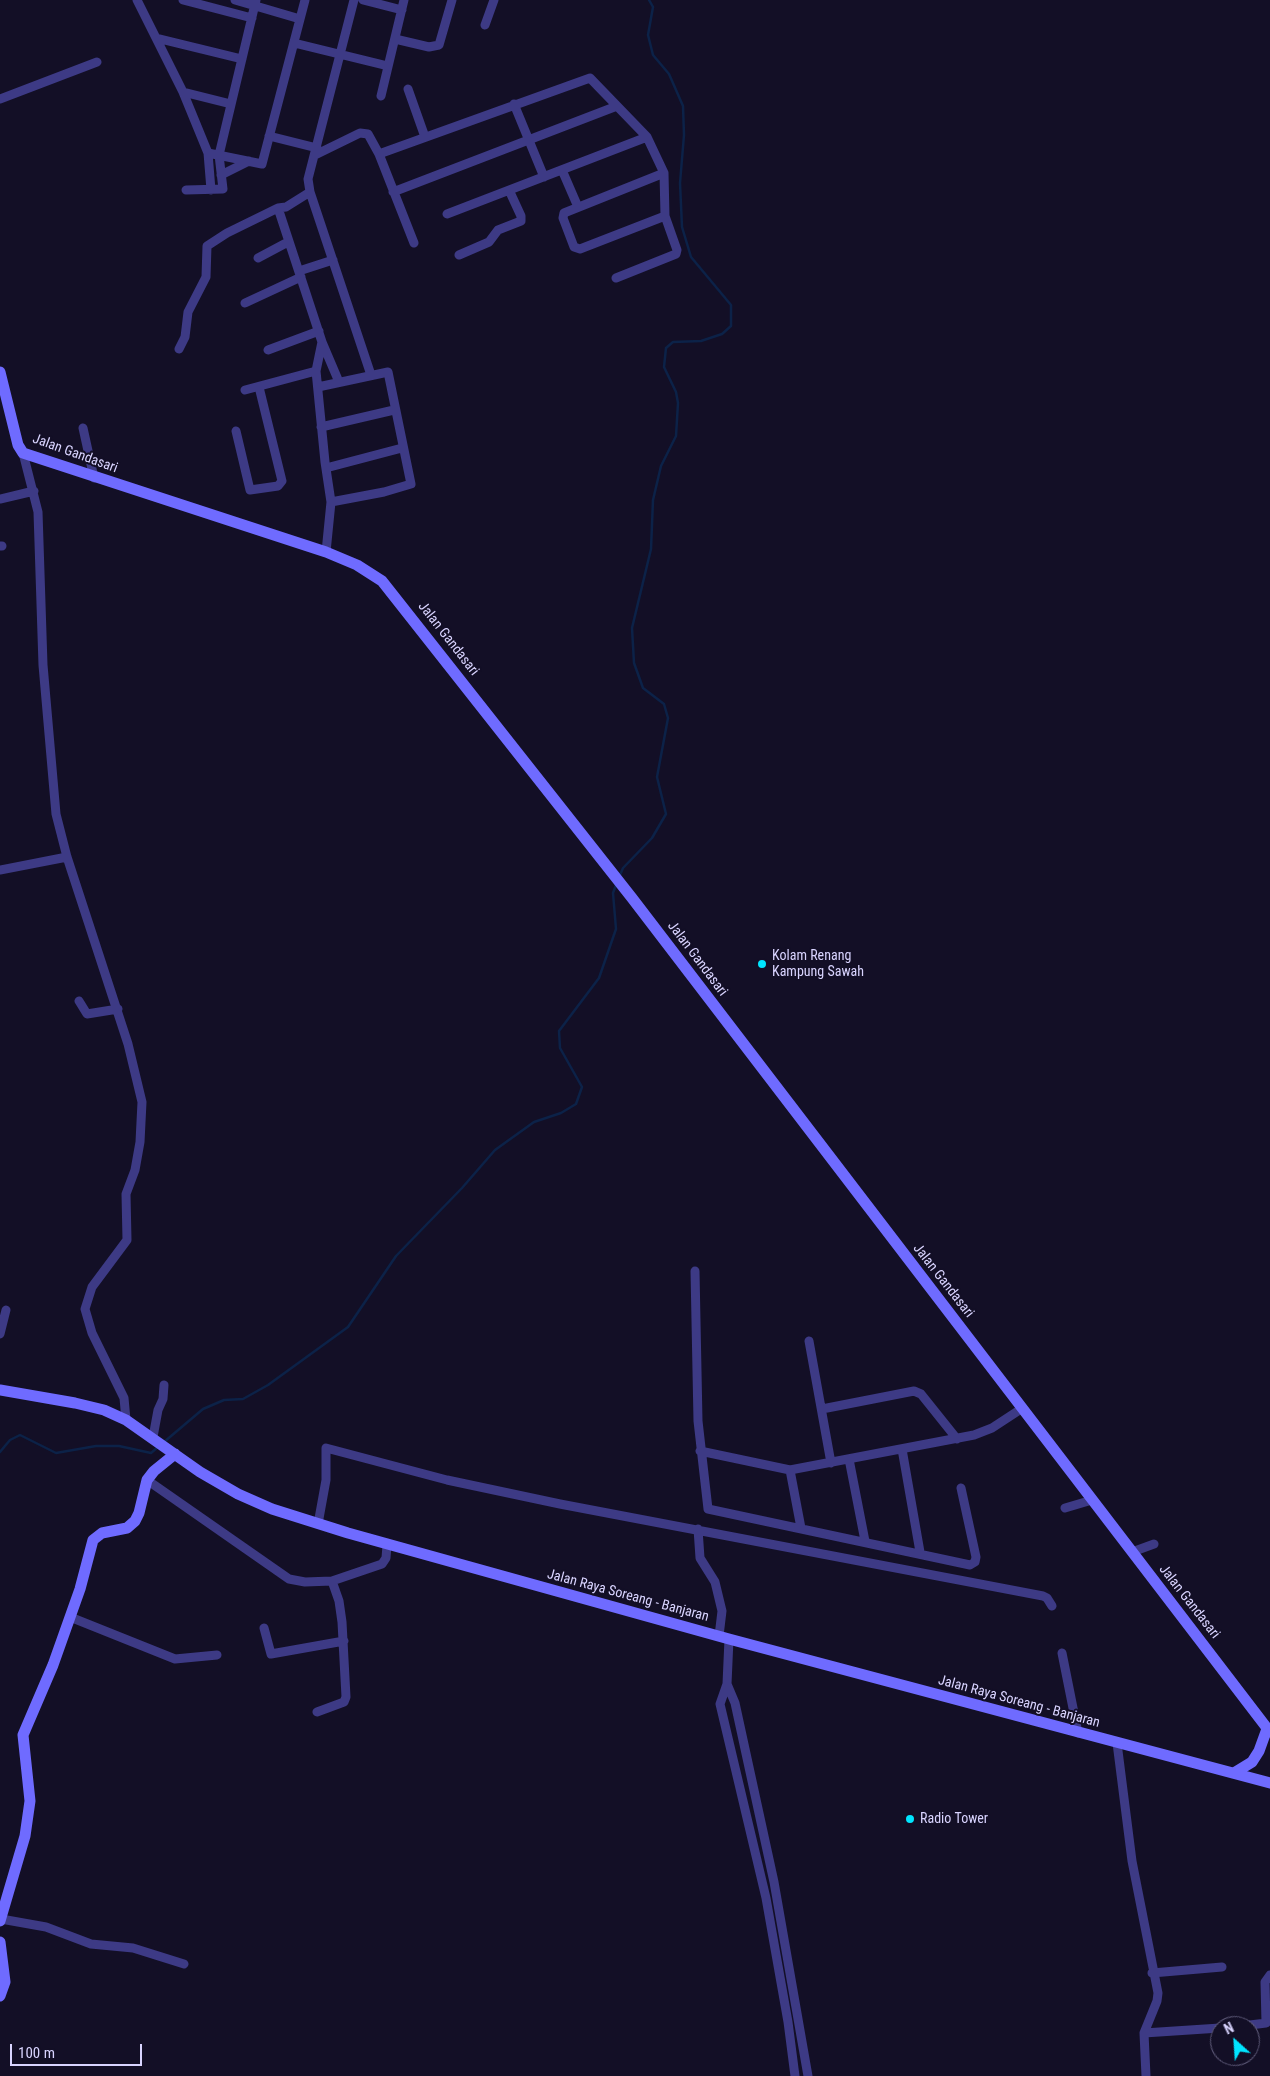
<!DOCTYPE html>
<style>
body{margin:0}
#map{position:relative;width:1270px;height:2076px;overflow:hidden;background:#130f26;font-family:"Roboto Condensed",sans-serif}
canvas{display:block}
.north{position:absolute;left:1210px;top:2016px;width:50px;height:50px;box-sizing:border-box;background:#130f26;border:1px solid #625e7d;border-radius:50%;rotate:334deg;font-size:14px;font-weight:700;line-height:20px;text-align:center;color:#d9d4ff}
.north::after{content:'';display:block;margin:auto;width:18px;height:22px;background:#00e5ff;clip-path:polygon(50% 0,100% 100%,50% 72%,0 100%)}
.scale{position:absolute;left:10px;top:2044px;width:132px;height:22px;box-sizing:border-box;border:2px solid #d9d4ff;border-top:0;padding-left:6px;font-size:15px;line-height:18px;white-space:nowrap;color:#d9d4ff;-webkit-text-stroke:4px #130f26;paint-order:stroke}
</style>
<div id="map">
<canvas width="1270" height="2076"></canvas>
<div class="north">N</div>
<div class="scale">100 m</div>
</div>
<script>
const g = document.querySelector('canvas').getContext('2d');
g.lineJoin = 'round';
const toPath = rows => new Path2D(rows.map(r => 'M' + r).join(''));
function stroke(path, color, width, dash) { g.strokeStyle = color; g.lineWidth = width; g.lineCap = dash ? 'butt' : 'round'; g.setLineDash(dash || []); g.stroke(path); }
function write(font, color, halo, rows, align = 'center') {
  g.font = font + ' "Roboto Condensed",sans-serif'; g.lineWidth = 4; g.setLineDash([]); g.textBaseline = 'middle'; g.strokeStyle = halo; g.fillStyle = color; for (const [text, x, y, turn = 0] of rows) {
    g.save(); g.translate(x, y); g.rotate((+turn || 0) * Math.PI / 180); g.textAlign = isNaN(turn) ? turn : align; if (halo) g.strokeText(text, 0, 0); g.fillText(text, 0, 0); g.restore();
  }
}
const stream = toPath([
 [620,875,623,868,652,838,666,814,657,777,668,718,664,704,643,688,634,663,632,628,651,549,653,500,661,466,676,436,678,403,676,392,664,367,666,348,673,342,701,341,722,334,731,326,731,305,691,257,682,227,680,183,684,135,683,106,669,74,653,55,648,35,653,7,649,0],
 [164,1442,203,1409,224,1400,243,1399,268,1385,348,1327,396,1256,462,1188,495,1150,534,1122,561,1113,576,1104,582,1087,560,1048,559,1031,599,978,616,929,613,893,616,885],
 [0,1452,10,1440,20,1435,56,1453,96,1446,119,1446,151,1453,158,1447]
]);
const street = toPath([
 [137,0,183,92,208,153,262,164,305,0],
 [183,0,252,18],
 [235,0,300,19],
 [363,0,402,10],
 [485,25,494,0],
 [156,38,242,59],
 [395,39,429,47,439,45,452,0],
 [294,43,388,66],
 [408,89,425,137],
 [183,92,231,104],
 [381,96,404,0],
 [0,99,97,62],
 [514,104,544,177],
 [269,136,317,148],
 [208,153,211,190],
 [379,154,590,78,647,137,664,173,665,216,677,250,676,254,616,278],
 [315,155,360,133,368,134,379,154,414,243],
 [562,170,578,207],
 [664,173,564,213,563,218,574,247,580,249,665,216],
 [221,175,249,161],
 [186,190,223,189,219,155,256,0],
 [310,192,371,375],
 [393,192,617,106],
 [278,208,322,342,316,371,325,462,331,502,326,552],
 [447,214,647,137],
 [459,255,489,242,498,230,521,221,521,216,509,190],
 [258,258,288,242],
 [299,271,333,260],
 [245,303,301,277],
 [322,342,339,382],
 [179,349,185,337,188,312,206,277,207,246,227,233,278,208,286,207,310,192,308,179,354,0],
 [268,350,319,331],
 [318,387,388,372,411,484,384,492,331,502],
 [245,390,316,371],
 [321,427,394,410],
 [83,428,94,478],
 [236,431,250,490,278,486,282,481,259,387],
 [23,453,38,512,43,665,56,814,67,857,128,1044,142,1102,140,1142,135,1170,126,1194,127,1240,92,1287,85,1309,92,1333,124,1398,126,1420],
 [326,468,402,448],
 [0,499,34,491],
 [0,546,2,546],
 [0,870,67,857],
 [79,1001,87,1014,118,1009],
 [695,1271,698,1421,708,1509,970,1565,975,1562,976,1557,961,1488],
 [0,1334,6,1310],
 [809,1341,831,1463],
 [822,1409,914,1391,921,1394,957,1439],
 [153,1437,158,1410,163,1399,164,1385],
 [902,1449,920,1552],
 [700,1451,790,1470,974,1435,992,1428,1021,1409],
 [849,1459,865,1541],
 [790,1470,801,1528],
 [147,1480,289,1579,305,1582,332,1581,339,1601,342,1622,346,1697,344,1702,317,1712],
 [1065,1508,1092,1500],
 [318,1524,326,1480,326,1448,447,1480,560,1504,1043,1596,1047,1598,1052,1606],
 [698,1529,700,1558,715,1582,722,1611,719,1636],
 [1132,1552,1154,1544],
 [332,1581,382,1564,386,1558,387,1545],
 [70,1617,175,1659,217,1655],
 [264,1628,271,1654,344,1641],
 [729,1639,727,1684,720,1704,766,1898,788,2022,795,2076],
 [1062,1653,1078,1733],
 [727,1684,735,1703,774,1882,808,2076],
 [1117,1743,1132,1861,1158,1993,1157,2001,1144,2033,1146,2076],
 [1,1919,46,1927,91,1944,133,1948,184,1964],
 [1152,1973,1222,1967],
 [1242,2026,1266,2023,1265,1982,1270,1975],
 [1144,2033,1220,2028]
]);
const secondary = toPath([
 [0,372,18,445,23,453,326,552,357,565,382,581,632,898,1270,1732],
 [0,1390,75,1403,104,1410,126,1420,200,1472,238,1494,272,1509,348,1533,729,1639,1270,1783],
 [1234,1773,1252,1762,1259,1751,1267,1729],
 [0,1921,25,1836,30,1801,23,1735,53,1665,80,1589,93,1540,102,1533,127,1528,135,1521,139,1513,147,1480,154,1471,175,1454],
 [0,1942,5,1982,0,1996]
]);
const markers = [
 [762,964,5,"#00e5ff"],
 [910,1819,5,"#00e5ff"]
];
const streetNames = [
 ["Jalan Gandasari",75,454,20],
 ["Jalan Gandasari",448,639,52],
 ["Jalan Gandasari",697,959,53],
 ["Jalan Gandasari",943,1281,52],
 ["Jalan Raya Soreang - Banjaran",628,1596,15],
 ["Jalan Gandasari",1189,1602,52],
 ["Jalan Raya Soreang - Banjaran",1019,1702,15]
];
const poiNames = [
 ["Kolam Renang",772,956],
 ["Kampung Sawah",772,972],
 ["Radio Tower",920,1819]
];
stroke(stream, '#0c2248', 2.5);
stroke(street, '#3d3a85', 9);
stroke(secondary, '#6f6bff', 11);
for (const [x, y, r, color] of markers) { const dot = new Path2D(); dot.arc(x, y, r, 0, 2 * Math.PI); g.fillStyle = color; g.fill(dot); stroke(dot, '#130f26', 2); }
write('14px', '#d9d4ff', '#130f26', streetNames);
write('14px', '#d9d4ff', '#130f26', poiNames, 'left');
</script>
